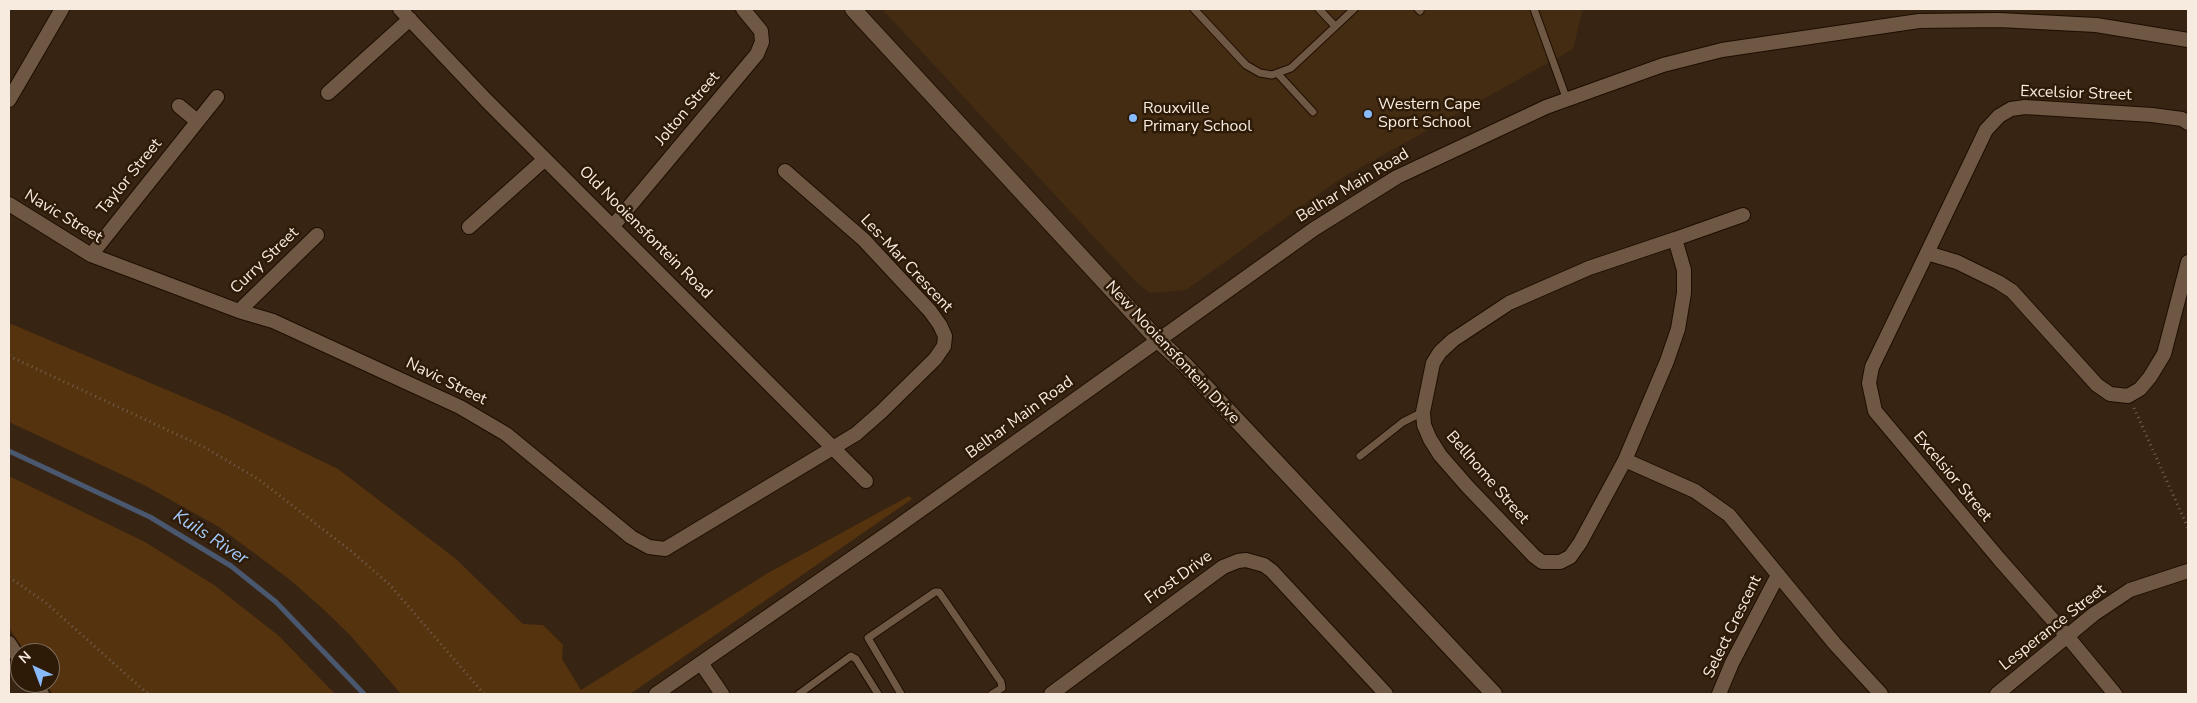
<!DOCTYPE html>
<style>
body{margin:0}
#map{position:relative;width:2197px;height:703px;overflow:hidden;background:#382412;font-family:"Nunito Sans",sans-serif}
canvas{display:block}
.frame{position:absolute;inset:0;border:10px solid #f7eadf;pointer-events:none}
.north{position:absolute;left:10px;top:643px;width:50px;height:50px;box-sizing:border-box;background:#2d1b08;border:1px solid #7e6e5e;border-radius:50%;rotate:317deg;font-size:14px;font-weight:700;line-height:20px;text-align:center;color:#f7eadf}
.north::after{content:'';display:block;margin:auto;width:18px;height:22px;background:#88bafc;clip-path:polygon(50% 0,100% 100%,50% 72%,0 100%)}
</style>
<div id="map">
<canvas width="2197" height="703"></canvas>
<div class="frame"></div>
<div class="north">N</div>
</div>
<script>
const g = document.querySelector('canvas').getContext('2d');
g.lineJoin = 'round';
function paint(path, color) { g.fillStyle = color; g.fill(path, 'evenodd'); }
const toPath = rows => new Path2D(rows.map(r => 'M' + r).join(''));
function stroke(path, color, width, dash) { g.strokeStyle = color; g.lineWidth = width; g.lineCap = dash ? 'butt' : 'round'; g.setLineDash(dash || []); g.stroke(path); }
function write(font, color, halo, rows, align = 'center') {
  g.font = font + ' "Nunito Sans",sans-serif'; g.lineWidth = 5; g.setLineDash([]); g.textBaseline = 'middle'; g.strokeStyle = halo; g.fillStyle = color; for (const [text, x, y, turn = 0] of rows) {
    g.save(); g.translate(x, y); g.rotate((+turn || 0) * Math.PI / 180); g.textAlign = isNaN(turn) ? turn : align; if (halo) g.strokeText(text, 0, 0); g.fillText(text, 0, 0); g.restore();
  }
}
const built = toPath([
 [882,9,1583,9,1573,49,1340,179,1186,290,1150,293,1135,281]
]);
const green = toPath([
 [9,323,226,415,338,469,456,559,523,624,543,625,563,645,562,659,581,690,768,573,909,496,912,499,630,694,401,694,350,635,321,607,289,579,219,527,144,485,9,422],
 [9,476,145,542,214,585,279,636,335,694,53,694,45,683,50,683,50,653,26,653,9,628]
]);
const stream = toPath([
 [9,451,150,517,231,566,276,602,364,694]
]);
const path = toPath([
 [9,356,204,447,258,479,351,551,389,584,484,694],
 [2134,408,2188,528],
 [9,577,45,602,148,694]
]);
const service = toPath([
 [1194,9,1246,65,1260,73,1272,75,1291,68,1354,9],
 [1319,9,1335,26],
 [1418,9,1420,11],
 [1534,9,1567,100],
 [1278,74,1313,112],
 [1360,456,1403,422,1423,412],
 [799,694,851,656,856,659,878,694],
 [901,694,868,638,935,592,939,592,1001,682,1002,688,992,694]
]);
const minor = toPath([
 [400,9,486,100,866,481],
 [328,93,410,19],
 [9,100,62,9],
 [179,106,197,121],
 [9,204,91,255,239,311,273,321,460,407,506,434,631,537,649,547,665,549,856,434,881,412,935,359,944,346,945,336,940,325,930,311,864,240,785,171],
 [613,226,757,54,762,42,761,31,743,9],
 [469,227,545,159],
 [1675,239,1589,268,1509,303,1453,340,1440,352,1433,363,1423,412,1424,425,1430,439,1440,455,1467,486,1534,556,1542,562,1560,562,1570,557,1580,543,1625,460,1667,361,1678,329,1684,293,1684,270,1675,239,1743,215],
 [1927,253,1986,130,1999,116,2011,109,2025,107,2152,115,2182,119,2188,123],
 [91,255,217,97],
 [239,311,317,235],
 [1625,460,1695,491,1729,515,1835,644,1881,694],
 [9,643,20,660],
 [701,663,722,694],
 [35,683,42,694],
 [656,694,894,529,1314,229,1397,177,1546,107,1663,65,1722,50,1919,21,1999,20,2096,25,2188,40],
 [1051,694,1223,567,1238,561,1246,560,1264,565,1272,571,1386,694],
 [1719,694,1732,663,1778,575],
 [1997,694,2094,614,2130,590,2188,571],
 [2115,694,2067,636,2000,560,1875,411,1869,383,1872,367,1927,253,1957,262,1998,282,2012,291,2097,385,2110,394,2128,396,2140,389,2150,377,2164,354,2188,262]
]);
const tertiary = toPath([
 [853,9,1158,340,1184,364,1494,694]
]);
const markers = [
 [1368,114,5,"#88bafc"],
 [1133,118,5,"#88bafc"]
];
const streetNames = [
 ["Excelsior Street",2076,94,2],
 ["Jolton Street",688,109,-50],
 ["Taylor Street",130,177,-51],
 ["Belhar Main Road",1353,186,-31],
 ["Navic Street",63,217,31],
 ["Old Nooiensfontein Road",645,233,45],
 ["Curry Street",265,261,-44],
 ["Les-Mar Crescent",906,264,47],
 ["New Nooiensfontein Drive",1172,353,47],
 ["Navic Street",446,382,26],
 ["Belhar Main Road",1020,418,-36],
 ["Excelsior Street",1952,477,50],
 ["Bellhome Street",1487,478,49],
 ["Frost Drive",1179,578,-36],
 ["Select Crescent",1733,627,-64],
 ["Lesperance Street",2053,628,-38]
];
const poiNames = [
 ["Western Cape",1378,105],
 ["Sport School",1378,123],
 ["Rouxville",1143,109],
 ["Primary School",1143,127]
];
const waterNames = [
 ["Kuils River",210,538,33]
];
paint(built, '#442c13');
paint(green, '#55330e');
stroke(stream, '#4a586f', 5);
stroke(service, '#1e0d00', 9);
stroke(minor, '#1e0d00', 16);
stroke(tertiary, '#1e0d00', 18);
stroke(path, '#726050', 3, [1, 4]);
stroke(service, '#6e5844', 7);
stroke(minor, '#6e5844', 14);
stroke(tertiary, '#6e5844', 16);
for (const [x, y, r, color] of markers) { const dot = new Path2D(); dot.arc(x, y, r, 0, 2 * Math.PI); g.fillStyle = color; g.fill(dot); stroke(dot, '#2d1b08', 2); }
write('16px', '#f7eadf', '#2d1b08', streetNames);
write('16px', '#f7eadf', '#2d1b08', poiNames, 'left');
write('italic 18px', '#a4cafb', '#2d1b08', waterNames);
</script>
